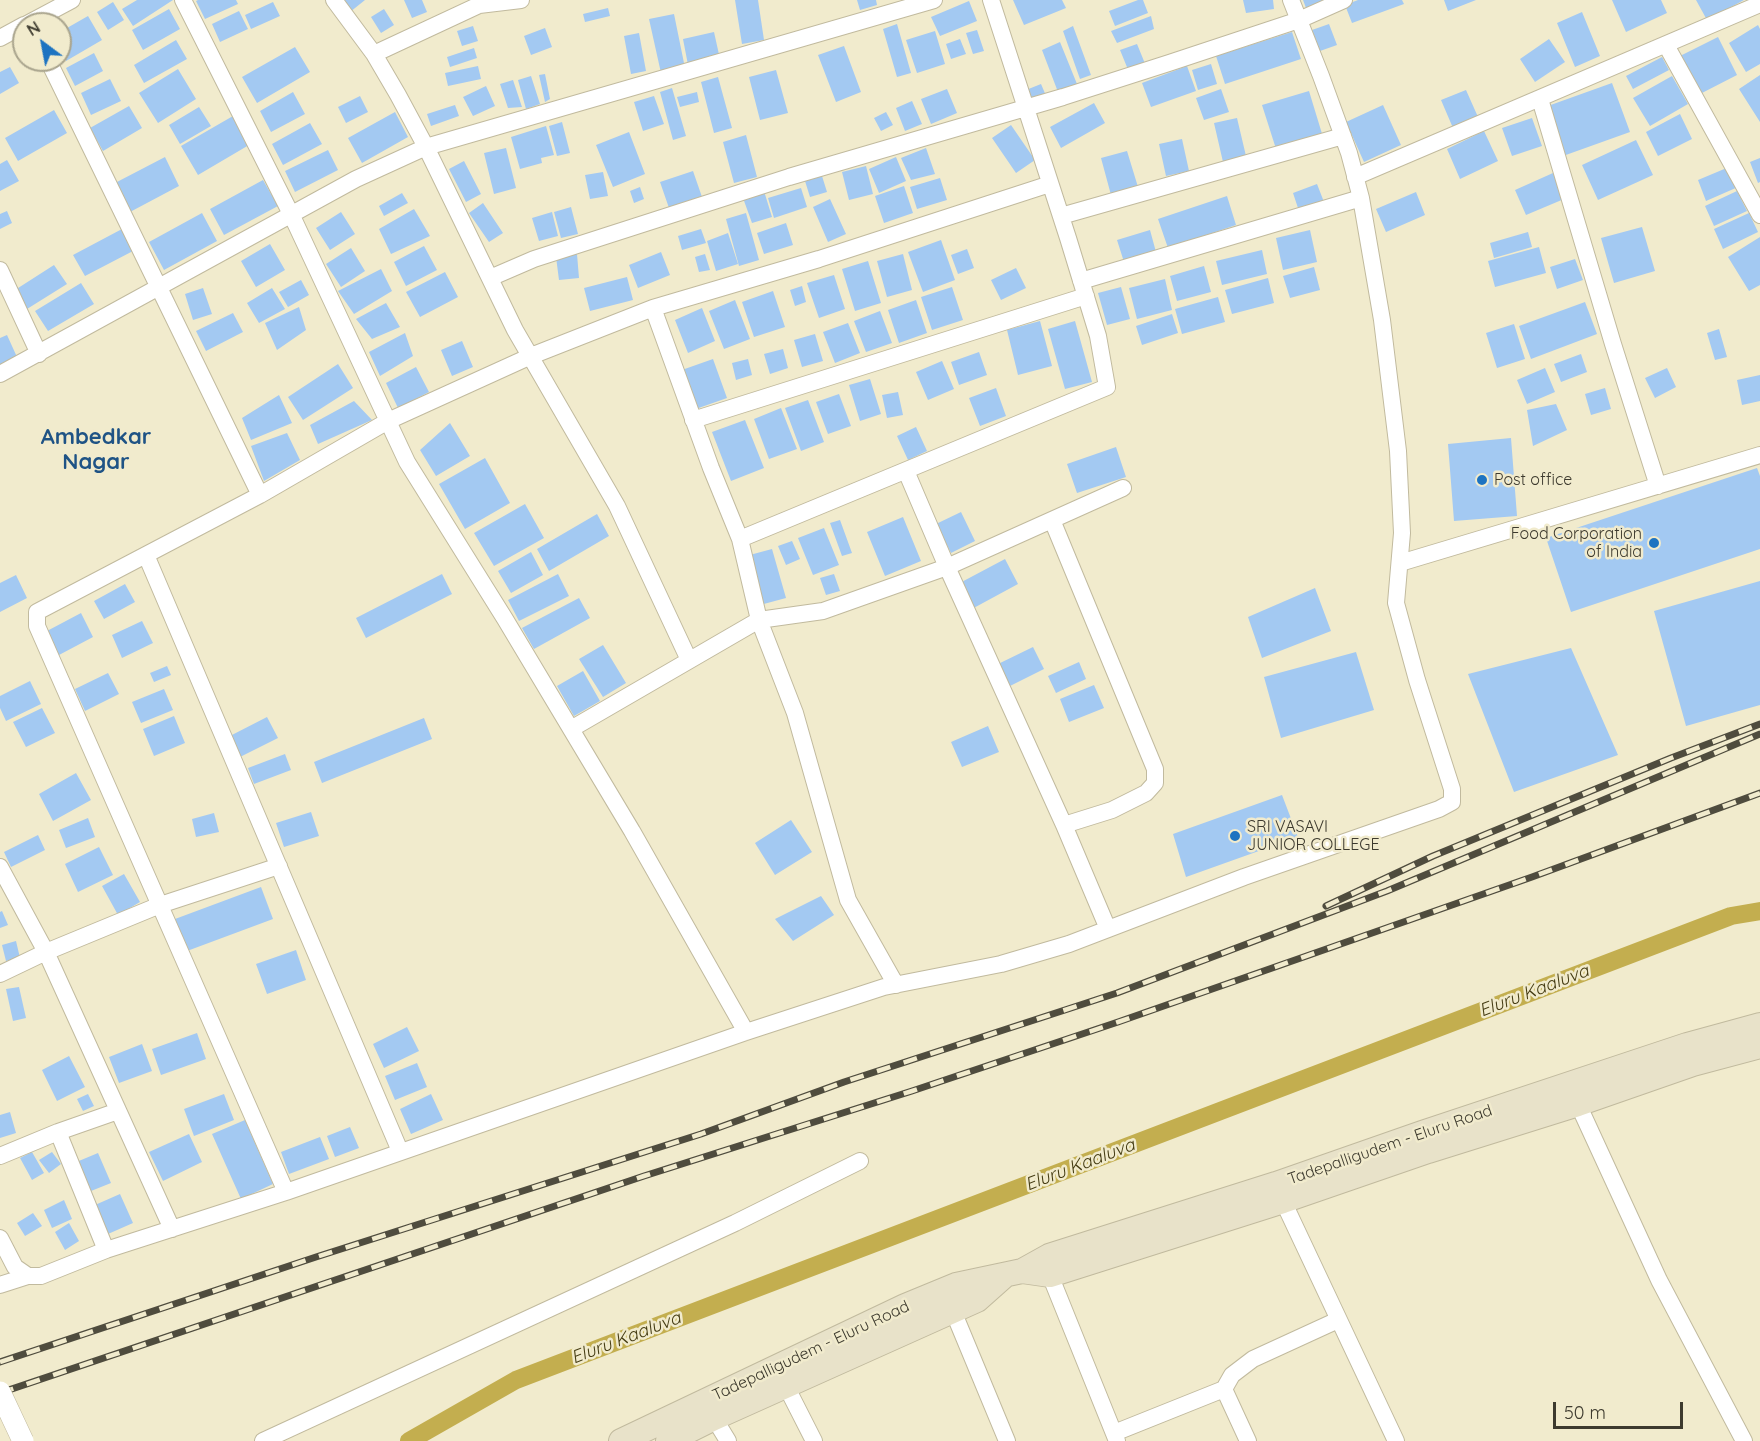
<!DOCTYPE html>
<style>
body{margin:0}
#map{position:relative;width:1760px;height:1441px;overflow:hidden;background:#f1ebcd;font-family:Quicksand,sans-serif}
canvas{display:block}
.north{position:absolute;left:12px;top:12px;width:60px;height:60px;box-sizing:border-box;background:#f1ebcd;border:2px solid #a9a48d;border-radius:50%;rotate:328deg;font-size:16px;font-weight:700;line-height:24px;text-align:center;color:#3d3a2e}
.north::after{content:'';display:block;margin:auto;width:21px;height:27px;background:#1d73c1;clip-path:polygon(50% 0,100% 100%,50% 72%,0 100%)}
.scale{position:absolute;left:1553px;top:1402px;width:130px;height:27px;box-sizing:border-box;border:3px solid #3d3a2e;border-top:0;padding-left:8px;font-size:18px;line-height:21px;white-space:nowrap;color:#3d3a2e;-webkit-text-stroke:4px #f1ebcd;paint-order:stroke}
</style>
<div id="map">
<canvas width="1760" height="1441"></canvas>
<div class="north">N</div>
<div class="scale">50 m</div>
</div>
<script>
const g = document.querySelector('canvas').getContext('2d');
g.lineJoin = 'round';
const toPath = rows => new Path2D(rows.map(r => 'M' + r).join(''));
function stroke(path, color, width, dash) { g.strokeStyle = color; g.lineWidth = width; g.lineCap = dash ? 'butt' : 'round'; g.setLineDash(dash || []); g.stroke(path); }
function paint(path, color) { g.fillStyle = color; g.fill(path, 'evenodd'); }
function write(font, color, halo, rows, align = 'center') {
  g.font = font + ' Quicksand,sans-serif'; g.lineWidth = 5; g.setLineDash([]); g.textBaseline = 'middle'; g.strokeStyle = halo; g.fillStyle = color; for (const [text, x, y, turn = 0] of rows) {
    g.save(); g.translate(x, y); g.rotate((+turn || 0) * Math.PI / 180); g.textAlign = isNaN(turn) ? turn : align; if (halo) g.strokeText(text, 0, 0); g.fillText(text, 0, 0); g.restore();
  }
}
const canal = toPath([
 [409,1441,516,1380,1731,916,1760,911]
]);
const building = toPath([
 [137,0,173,0,133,26,122,9],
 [198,0,236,0,238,4,205,19,196,1],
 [341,0,365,0,350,12],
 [404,0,422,0,427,12,412,18],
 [735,0,758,0,764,40,742,44],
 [857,0,876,0,877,5,860,10],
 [1013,0,1062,0,1066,8,1024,25],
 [1138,0,1143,0,1148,13,1115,26,1109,11],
 [1243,0,1273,0,1274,9,1246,13],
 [1303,0,1326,0,1306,8],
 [1358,0,1402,0,1404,4,1352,23,1345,5],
 [1444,0,1476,0,1448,11],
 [1612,0,1661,0,1667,13,1626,32],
 [1696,0,1744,0,1707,20],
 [969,1,977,21,940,36,931,17],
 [113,2,124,20,108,30,97,12],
 [273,2,280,16,251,29,245,15],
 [608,8,610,16,585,22,583,14],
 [169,9,180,29,143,50,132,30],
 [384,9,394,25,381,33,371,17],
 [239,11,248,29,220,42,212,24],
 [1582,12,1600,56,1575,67,1557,23],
 [674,14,685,68,661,73,649,19],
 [88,16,102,40,66,61,60,51,60,32],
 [1151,16,1154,29,1117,43,1111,31],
 [897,24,911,73,897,77,883,29],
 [1329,24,1337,45,1320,51,1312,30],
 [1758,25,1760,29,1760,64,1746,72,1729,43],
 [473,26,478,41,462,46,457,31],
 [1073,26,1091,75,1080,79,1063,31],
 [545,28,552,47,531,55,524,36],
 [977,30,984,51,973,54,966,33],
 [935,31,945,64,917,73,906,40],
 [714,32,720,59,688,65,683,39],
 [1292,32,1301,59,1225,84,1216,56],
 [639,33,646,71,631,74,624,36],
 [1718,37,1737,75,1700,94,1680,56],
 [960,39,966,54,951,59,946,44],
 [1549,39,1565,62,1535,82,1520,59],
 [176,40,187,59,144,83,134,65],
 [1060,42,1077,84,1058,92,1042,50],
 [1137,44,1146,66,1129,72,1120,50],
 [844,46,861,92,836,102,818,55],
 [295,47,310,72,257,103,242,77],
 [474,48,477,58,450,67,447,57],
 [94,53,103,71,75,86,66,68],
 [1662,57,1669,70,1633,89,1626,76],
 [1211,64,1217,84,1198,90,1192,70],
 [478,66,481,79,448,86,445,73],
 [1187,66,1196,91,1151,107,1142,83],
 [10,67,19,83,0,94,0,72],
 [178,69,196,99,158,123,139,93],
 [776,70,788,113,760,120,749,77],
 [545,74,550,99,545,102,539,75],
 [1760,75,1760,122,1739,89],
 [531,76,540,104,526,109,518,80],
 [1672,76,1688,104,1650,126,1633,98],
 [718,77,732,128,714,133,701,82],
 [110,79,121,101,91,115,81,93],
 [513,80,522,107,508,108,500,84],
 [1612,83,1630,132,1563,156,1545,107],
 [1041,84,1047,98,1032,104,1026,90],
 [486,86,495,106,473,116,463,97],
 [672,88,686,136,673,140,660,92],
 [947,89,957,113,931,124,921,99],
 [1221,89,1229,112,1204,120,1196,98],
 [1466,90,1478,117,1453,128,1441,100],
 [1309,91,1323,137,1277,152,1262,105],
 [293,92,305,114,271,132,260,111],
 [697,92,699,102,680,107,677,97],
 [360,96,368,112,346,123,338,107],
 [654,96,664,124,643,131,634,102],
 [912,101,922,124,905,131,896,108],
 [1094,103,1105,123,1061,148,1050,127],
 [455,105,459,116,431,126,427,114],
 [1383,105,1401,145,1364,162,1346,122],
 [129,106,142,128,103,151,90,128],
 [199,107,211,126,180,144,169,125],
 [54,110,67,133,18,161,5,138],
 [395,112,408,137,362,163,348,138],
 [886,112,893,125,881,131,874,118],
 [1680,114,1692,139,1658,156,1646,132],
 [233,116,249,145,198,175,181,146],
 [1237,118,1246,156,1223,162,1214,123],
 [1532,118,1542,146,1512,156,1502,128],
 [562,122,570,153,557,156,549,126],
 [310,123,322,144,283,165,272,144],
 [1011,125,1035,160,1016,173,992,138],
 [546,126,554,155,541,158,542,163,520,169,511,137],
 [1484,131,1498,161,1460,179,1447,149],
 [629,132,645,174,613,187,596,145],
 [746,135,757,177,734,183,723,142],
 [1182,139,1189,171,1166,176,1159,144],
 [1636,140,1653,175,1598,200,1582,165],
 [506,148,516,188,494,194,484,153],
 [926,148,935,174,911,180,901,158],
 [328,150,338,170,295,192,285,171],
 [1127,151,1138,187,1111,195,1101,158],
 [165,157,179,186,130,212,115,183],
 [896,157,906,181,879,193,869,169],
 [1760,158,1760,182,1758,183,1750,162],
 [7,160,19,181,0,191,0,164],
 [464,161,481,194,466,202,449,169],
 [866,166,873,194,849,200,842,172],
 [1729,167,1738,187,1706,201,1698,180],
 [693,171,702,197,669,208,660,182],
 [603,172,608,196,590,199,585,175],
 [1553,173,1564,199,1526,215,1515,190],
 [822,176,827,192,810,197,805,181],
 [940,178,947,200,917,209,910,187],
 [263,180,278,206,224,235,210,209],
 [1317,184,1324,202,1299,211,1293,193],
 [904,186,913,213,884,223,875,196],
 [640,187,644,199,634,203,630,191],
 [801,188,807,207,774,218,768,198],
 [764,191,772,217,752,223,743,198],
 [1737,191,1747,211,1714,226,1705,206],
 [1416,192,1425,215,1386,232,1376,209],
 [402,193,408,203,384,216,379,206],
 [1227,196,1236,225,1168,248,1158,219],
 [830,199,846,234,828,242,813,207],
 [483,203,503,233,489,242,469,213],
 [571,207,578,234,561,238,554,212],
 [414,209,430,236,391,254,379,229],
 [7,211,12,223,0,229,0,214],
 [341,212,355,234,330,250,316,228],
 [552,212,558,236,539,241,532,218],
 [202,213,217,241,164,270,149,242],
 [746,213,759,260,739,266,726,219],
 [1749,213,1758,232,1723,249,1714,229],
 [786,223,793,245,764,254,757,233],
 [1642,227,1655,271,1614,283,1601,238],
 [122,229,133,251,85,276,73,255],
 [701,229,706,243,682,250,678,236],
 [1150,230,1156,252,1124,262,1117,240],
 [1310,230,1317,262,1283,270,1276,238],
 [1528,232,1532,247,1494,258,1490,243],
 [728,233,738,264,716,271,707,241],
 [1760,237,1760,285,1749,291,1728,257],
 [941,240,955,280,923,292,908,252],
 [270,244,285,270,256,287,241,261],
 [424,246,437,270,406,286,394,262],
 [1539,247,1546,273,1495,287,1488,261],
 [351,248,365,271,341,287,326,264],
 [967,249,974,268,958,274,951,255],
 [1262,250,1267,274,1222,285,1216,261],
 [661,252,670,275,638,288,629,265],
 [577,254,579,278,559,280,556,257],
 [705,254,710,270,699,272,695,257],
 [903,254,912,290,887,297,877,261],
 [1575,259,1583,280,1557,289,1550,267],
 [868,261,881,303,855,311,842,269],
 [54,265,67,284,27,309,15,290],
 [1204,266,1211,292,1177,301,1170,276],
 [1314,267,1320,290,1290,298,1283,276],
 [1016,268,1026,288,1001,300,991,280],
 [381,269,392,291,354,314,338,291],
 [445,272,458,297,420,317,406,292],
 [834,275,845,309,819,318,807,283],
 [627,277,633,300,590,311,584,288],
 [1268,278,1274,303,1232,314,1225,290],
 [1165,279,1172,310,1137,319,1129,288],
 [301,280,309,295,288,307,279,292],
 [81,283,94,304,48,331,35,311],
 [802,286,806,302,795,306,790,290],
 [952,287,963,320,932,330,921,297],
 [1121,287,1130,319,1107,325,1098,293],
 [203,288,212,314,193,320,185,294],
 [272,288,285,309,259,323,247,303],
 [773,291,785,327,754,337,742,302],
 [1218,297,1225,322,1182,334,1175,309],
 [735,300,750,339,724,349,709,311],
 [916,300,927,333,899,343,888,310],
 [1585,302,1597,334,1531,359,1519,326],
 [386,303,400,327,372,339,356,319],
 [299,307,306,330,277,350,265,323],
 [702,308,715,341,688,353,675,320],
 [880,311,892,343,866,352,854,321],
 [233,313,243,332,206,351,196,331],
 [1172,314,1178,333,1142,345,1136,326],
 [1040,321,1052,366,1018,375,1007,330],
 [1075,321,1092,382,1065,389,1048,329],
 [848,323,860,353,835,363,823,332],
 [1514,324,1525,359,1497,368,1486,333],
 [1719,329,1727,357,1715,360,1707,333],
 [405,333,413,356,380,376,369,352],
 [815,334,823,361,802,367,794,340],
 [7,335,17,357,0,365,0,338],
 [462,341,473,367,452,376,441,350],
 [783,349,788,368,770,374,764,354],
 [979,352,987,375,959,385,951,362],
 [1581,354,1587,372,1561,382,1554,364],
 [713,359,727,398,693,410,679,371],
 [748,359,752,375,736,380,732,363],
 [942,361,954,389,928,400,916,372],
 [338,364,353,388,303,420,288,397],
 [416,367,429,392,398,408,386,383],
 [1545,368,1555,392,1527,404,1517,380],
 [1667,368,1676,387,1655,398,1645,378],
 [1760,375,1760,401,1742,405,1737,380],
 [870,379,881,414,860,421,849,385],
 [996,388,1006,416,980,426,969,398],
 [1605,388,1611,409,1591,415,1585,394],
 [898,392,903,415,887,418,882,395],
 [839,394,851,426,828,434,816,402],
 [279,395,292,423,251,440,242,418],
 [808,400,824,442,801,451,785,408],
 [354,401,372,420,318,444,310,425],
 [1556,404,1567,430,1533,446,1527,410],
 [781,408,797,449,769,459,754,419],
 [745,420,764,468,731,481,712,432],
 [450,423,470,456,436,476,420,450],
 [916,427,927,451,908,460,897,436],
 [287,433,300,460,264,481,251,446],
 [1511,438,1517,516,1454,521,1448,444],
 [1116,447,1126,477,1077,493,1067,464],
 [485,458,510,503,465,529,439,484],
 [1757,468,1760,476,1760,549,1571,612,1546,538],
 [525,504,544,538,494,566,474,533],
 [961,512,975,541,951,553,936,524],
 [597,514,609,536,549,571,537,549],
 [903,517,921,561,885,576,867,532],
 [840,520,852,553,842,556,830,523],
 [824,528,839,565,813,575,798,538],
 [792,541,800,559,786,565,778,546],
 [772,549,786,598,760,605,746,556],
 [531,552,543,575,511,593,498,571],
 [1005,559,1018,584,970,610,956,585],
 [442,574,452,594,366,638,356,618],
 [558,574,569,596,519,621,508,600],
 [834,574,840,591,826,595,820,578],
 [16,575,27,598,0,612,0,583],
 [1760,581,1760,705,1686,726,1654,611],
 [125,584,135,602,104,619,94,601],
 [1315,588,1331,631,1262,658,1248,617],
 [579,598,590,618,534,649,522,628],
 [81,613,93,637,59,655,47,631],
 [142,621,153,643,122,658,112,635],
 [603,645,626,683,603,697,579,659],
 [1033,647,1044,669,1008,687,996,665],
 [1571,648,1618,755,1514,792,1468,674],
 [1356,652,1374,710,1281,738,1264,677],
 [1079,662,1086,679,1056,693,1048,676],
 [167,666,171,675,154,682,150,673],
 [583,671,600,701,574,716,557,686],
 [108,673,119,694,85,711,75,689],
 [30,681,41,704,6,721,0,708,0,696],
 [1094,685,1104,708,1069,722,1060,699],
 [164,689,173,710,141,723,132,702],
 [42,708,55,733,26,747,13,722],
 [174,716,185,743,154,756,143,729],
 [267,717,278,738,238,758,228,737],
 [424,718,432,739,322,783,314,762],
 [988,726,999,752,962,767,951,742],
 [285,754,291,770,254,784,248,768],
 [76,773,91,800,53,821,39,794],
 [1282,795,1298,837,1186,877,1173,834],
 [311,812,319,836,284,847,276,823],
 [214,813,219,832,196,837,192,819],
 [88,818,95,837,66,848,59,830],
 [791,820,812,852,775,875,755,843],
 [38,835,45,850,11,867,4,852],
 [99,847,113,875,78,892,65,864],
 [124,874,140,902,118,915,102,886],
 [261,887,273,919,187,951,175,919],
 [821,896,834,915,793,941,775,919],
 [2,911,8,925,0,928,0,912],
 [16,941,20,958,6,961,2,945],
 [296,950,306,980,267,994,256,964],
 [19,987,26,1018,13,1021,6,989],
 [407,1027,419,1051,384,1068,373,1044],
 [197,1033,206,1059,161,1075,152,1049],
 [142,1044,152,1071,119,1083,109,1057],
 [69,1056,85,1087,57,1101,42,1070],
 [417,1063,427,1087,395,1100,385,1076],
 [88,1094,94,1106,83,1111,77,1099],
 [224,1094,234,1120,194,1136,184,1109],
 [431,1094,443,1120,411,1134,400,1109],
 [10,1112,16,1133,0,1138,0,1115],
 [245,1120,273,1184,241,1199,212,1134],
 [350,1127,359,1148,335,1157,327,1136],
 [189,1134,202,1162,163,1181,149,1152],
 [320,1137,329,1159,289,1174,281,1152],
 [32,1152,44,1173,32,1180,20,1158],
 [52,1152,61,1164,49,1173,39,1160],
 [98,1153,111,1183,86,1193,74,1163],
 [120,1194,133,1223,108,1234,95,1205],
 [64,1200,72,1219,52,1228,44,1210],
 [33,1213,42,1226,25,1236,17,1223],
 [69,1223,79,1241,65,1250,55,1232]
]);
const minor = toPath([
 [183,0,292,216,407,462,505,619,632,831,746,1032],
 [334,0,374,54,398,95,426,147,515,330,617,506,689,660],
 [27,24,72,0],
 [0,38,24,25],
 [1666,45,1760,215],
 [374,54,479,5,521,0],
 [48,60,260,495,37,612,37,626,286,1192],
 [1540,99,1613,344,1658,486],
 [1355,177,1760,4],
 [1061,216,1343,136],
 [0,270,39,354],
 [490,278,534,259,789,177,1063,97,1169,63,1299,20,1344,0],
 [1081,281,1361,198],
 [653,308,711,468,740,539,759,620,795,713,848,900,896,985],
 [0,374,356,179,426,147,934,0],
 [693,420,1086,296],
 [906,471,947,567,1064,825,1108,929],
 [260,495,388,421,531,356,653,308,819,259,1050,184],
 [1052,520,1155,769,1155,783,1146,793,1112,810,1064,825],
 [740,539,1107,387,1098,336,1068,238,991,0],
 [146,555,400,1151],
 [1400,563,1760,455],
 [571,729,759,620,823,611,947,567,1123,488],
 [0,867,46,952,172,1229],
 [0,974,46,952,160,905,279,866],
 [1578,1104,1659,1280,1744,1441],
 [58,1132,106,1250],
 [0,1156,58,1132,118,1111],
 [1283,1201,1396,1441],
 [0,1238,15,1267,28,1276],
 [1050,1275,1117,1441],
 [0,1285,28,1276,41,1276,106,1250,286,1192,746,1032,884,987,1001,964,1069,944,1244,877,1439,809,1452,802,1452,789,1417,680,1396,603,1402,533,1398,451,1382,320,1361,198,1349,153,1321,76,1291,0],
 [953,1311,1007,1441],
 [786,1386,814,1441],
 [714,1418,728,1441],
 [1114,1433,1224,1389],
 [263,1441,735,1223,860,1161],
 [1248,1441,1224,1389,1232,1375,1253,1359,1338,1320]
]);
const secondary = toPath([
 [1022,1271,1050,1275,1283,1201,1428,1151,1578,1104,1693,1064,1760,1046],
 [621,1441,905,1306,956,1285,1022,1271,1049,1256,1276,1184,1422,1133,1687,1045,1760,1025],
 [668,1441,714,1418,977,1300,1004,1276]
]);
const rail = toPath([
 [1326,906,1433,856,1671,758,1760,724],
 [0,1362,316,1257,701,1134,844,1082,1117,993,1387,891,1760,734],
 [0,1393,644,1176,912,1091,1118,1022,1532,877,1760,793]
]);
const tertiaryBridge = toPath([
 [0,1392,23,1441]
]);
const markers = [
 [1482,480,6,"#1d73c1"],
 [1654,543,6,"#1d73c1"],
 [1235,836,6,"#1d73c1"]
];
const poiNames = [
 ["Post office",1494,480],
 ["Food Corporation",1642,534,"right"],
 ["of India",1642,552,"right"],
 ["SRI VASAVI",1247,827],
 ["JUNIOR COLLEGE",1247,845]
];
const streetNames = [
 ["Tadepalligudem - Eluru Road",1390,1145,-19],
 ["Tadepalligudem - Eluru Road",811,1351,-25]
];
const waterNames = [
 ["Eluru Kaaluva",1534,991,-21],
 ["Eluru Kaaluva",1080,1165,-21],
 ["Eluru Kaaluva",626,1338,-21]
];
const districtNames = [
 ["Ambedkar",96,437],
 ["Nagar",96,462]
];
stroke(canal, '#c3ae4f', 18);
paint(building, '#a3c9f2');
stroke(minor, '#c1ba9e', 18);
stroke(secondary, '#c1ba9e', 26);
stroke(minor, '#fff', 16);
stroke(secondary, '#e8e2c9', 24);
stroke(rail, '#4f4c3e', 7);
stroke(rail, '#f1ebcd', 4.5, [14]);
stroke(tertiaryBridge, '#c1ba9e', 22, []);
stroke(tertiaryBridge, '#fff', 21);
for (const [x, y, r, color] of markers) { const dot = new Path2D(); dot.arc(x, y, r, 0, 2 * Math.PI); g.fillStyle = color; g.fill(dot); stroke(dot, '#f1ebcd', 2); }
write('16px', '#3d3a2e', '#f1ebcd', poiNames, 'left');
write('16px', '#3d3a2e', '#f1ebcd', streetNames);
write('italic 18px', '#443b12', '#f1ebcd', waterNames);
write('bold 22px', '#1f5385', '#f1ebcd', districtNames);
</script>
